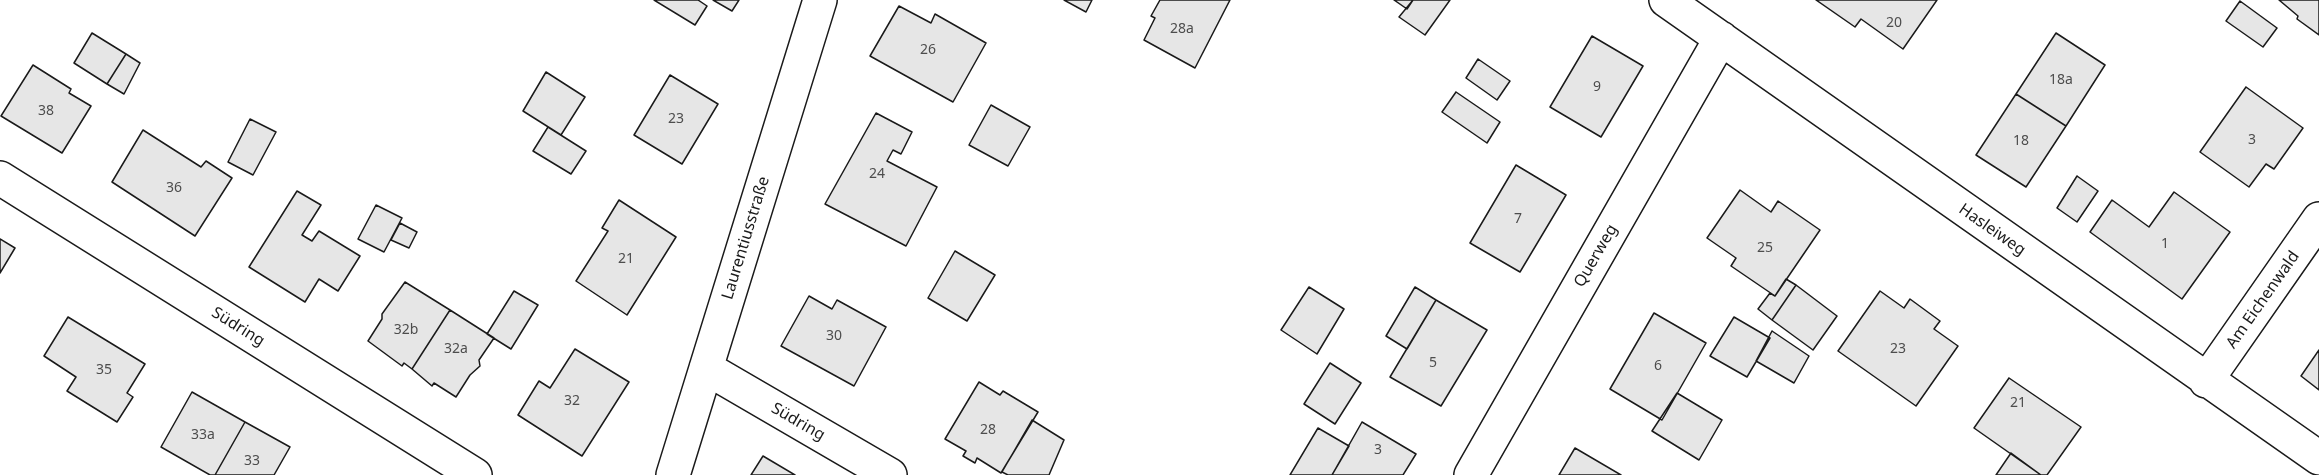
<!DOCTYPE html>
<meta charset="utf-8">
<style>
body{margin:0}
canvas{display:block;background:#fff}
</style>
<canvas width="2319" height="475"></canvas>
<script>
const g = document.querySelector('canvas').getContext('2d');
g.lineJoin = 'round';
function paint(path, color) { g.fillStyle = color; g.fill(path, 'evenodd'); }
const toPath = rows => new Path2D(rows.map(r => 'M' + r).join(''));
function stroke(path, color, width, dash) { g.strokeStyle = color; g.lineWidth = width; g.lineCap = dash ? 'butt' : 'round'; g.setLineDash(dash || []); g.stroke(path); }
function write(font, color, halo, rows, align = 'center') {
  g.font = font + ' "Noto Sans",sans-serif'; g.lineWidth = 4.5; g.setLineDash([]); g.textBaseline = 'middle'; g.strokeStyle = halo; g.fillStyle = color; for (const [text, x, y, turn = 0] of rows) {
    g.save(); g.translate(x, y); g.rotate((+turn || 0) * Math.PI / 180); g.textAlign = isNaN(turn) ? turn : align; if (halo) g.strokeText(text, 0, 0); g.fillText(text, 0, 0); g.restore();
  }
}
const building = toPath([
 [654,0,698,0,707,6,695,25,654,0],
 [713,0,739,0,732,11,713,0],
 [1064,0,1092,0,1086,12,1064,0],
 [1160,0,1230,0,1195,68,1144,40,1155,18,1151,16,1160,0],
 [1394,0,1413,0,1407,9,1394,0],
 [1413,0,1450,0,1425,35,1399,17,1413,0],
 [1816,0,1937,0,1903,49,1861,19,1855,27,1816,0],
 [2279,0,2319,0,2319,35,2297,19,2298,16,2279,0],
 [2240,1,2277,28,2263,47,2226,21,2240,1],
 [899,6,931,23,935,14,986,43,953,102,870,56,899,6],
 [92,33,126,54,107,84,74,63,92,33],
 [2056,33,2105,65,2066,126,2016,94,2056,33],
 [1592,36,1643,66,1601,137,1550,107,1592,36],
 [126,54,140,63,124,94,107,84,126,54],
 [1478,59,1510,81,1497,100,1466,78,1478,59],
 [33,65,71,89,69,93,91,106,62,153,1,116,33,65],
 [546,72,585,97,561,135,523,111,546,72],
 [670,75,718,104,682,164,634,135,670,75],
 [2246,87,2303,128,2274,169,2266,164,2249,187,2200,152,2246,87],
 [1456,92,1500,122,1487,143,1442,112,1456,92],
 [2016,94,2066,126,2026,187,1976,155,2016,94],
 [991,105,1030,127,1008,166,969,145,991,105],
 [876,113,912,132,901,154,893,150,887,161,937,187,906,246,825,204,876,113],
 [250,119,276,132,253,175,228,162,250,119],
 [548,127,586,151,571,174,533,151,548,127],
 [143,130,201,167,206,161,232,178,195,236,112,182,143,130],
 [1516,165,1566,195,1520,272,1470,243,1516,165],
 [2077,176,2098,191,2077,222,2057,208,2077,176],
 [1740,190,1771,212,1778,201,1820,230,1775,296,1731,266,1736,258,1707,238,1740,190],
 [297,191,321,205,302,235,312,241,319,231,360,256,338,291,319,279,305,302,249,267,297,191],
 [2174,192,2230,232,2182,299,2090,232,2112,200,2149,227,2174,192],
 [619,200,676,237,627,315,576,281,608,231,602,228,619,200],
 [376,205,402,218,384,252,358,239,376,205],
 [400,223,417,232,409,248,391,240,400,223],
 [0,239,15,248,0,273,0,239],
 [955,251,995,275,967,321,928,298,955,251],
 [1786,279,1796,285,1772,320,1758,309,1770,293,1775,296,1786,279],
 [405,282,450,310,412,369,404,363,402,366,368,341,382,319,382,314,405,282],
 [1796,285,1837,316,1813,350,1772,320,1796,285],
 [1309,287,1344,309,1317,354,1281,330,1309,287],
 [1415,287,1436,300,1407,349,1386,336,1415,287],
 [514,291,538,305,511,349,487,334,514,291],
 [1880,291,1904,308,1910,299,1940,321,1934,329,1958,346,1916,406,1838,351,1880,291],
 [809,296,832,309,837,300,886,327,854,386,781,346,809,296],
 [1436,300,1487,330,1441,406,1390,377,1436,300],
 [450,310,494,338,479,360,480,366,470,375,456,397,434,383,432,386,412,369,450,310],
 [1654,313,1706,343,1662,420,1610,389,1654,313],
 [68,317,145,364,127,393,133,397,117,422,67,391,76,377,44,356,68,317],
 [1734,317,1770,338,1747,377,1710,356,1734,317],
 [1772,331,1809,356,1794,383,1756,361,1772,331],
 [575,349,629,382,582,456,518,415,539,381,550,388,575,349],
 [2319,350,2319,390,2301,376,2319,350],
 [1330,363,1361,383,1335,424,1304,404,1330,363],
 [2009,378,2081,427,2047,475,2041,475,1974,428,2009,378],
 [979,382,1000,395,1003,391,1038,412,1001,473,977,458,975,463,963,456,966,451,945,439,979,382],
 [192,392,245,422,215,475,210,475,161,447,192,392],
 [1677,393,1722,420,1699,460,1652,431,1677,393],
 [1032,420,1064,440,1049,475,1008,475,1002,472,1032,420],
 [245,422,290,447,274,475,215,475,245,422],
 [1362,422,1416,454,1403,475,1332,475,1362,422],
 [1318,428,1349,446,1332,475,1290,475,1318,428],
 [1575,448,1621,475,1559,475,1575,448],
 [2011,453,2041,475,1996,475,2011,453],
 [763,456,795,475,751,475,763,456]
]);
const street = toPath([
 [1666,0,2319,458],
 [0,178,475,475],
 [706,368,890,475],
 [2206,381,2319,219],
 [673,475,820,0],
 [1471,475,1721,38]
]);
const numberNames = [
 ["20",1894,23],
 ["28a",1182,29],
 ["26",928,50],
 ["18a",2061,80],
 ["9",1597,87],
 ["38",46,111],
 ["23",676,119],
 ["3",2252,140],
 ["18",2021,141],
 ["24",877,174],
 ["36",174,188],
 ["7",1518,219],
 ["1",2165,244],
 ["25",1765,248],
 ["21",626,259],
 ["32b",406,330],
 ["30",834,336],
 ["32a",456,349],
 ["23",1898,349],
 ["5",1433,363],
 ["6",1658,366],
 ["35",104,370],
 ["32",572,401],
 ["21",2018,403],
 ["28",988,430],
 ["33a",203,435],
 ["3",1378,450],
 ["33",252,461]
];
const streetNames = [
 ["Hasleiweg",1992,230,35],
 ["Laurentiusstraße",746,238,-73],
 ["Querweg",1596,256,-60],
 ["Am Eichenwald",2263,300,-55],
 ["Südring",238,327,32],
 ["Südring",798,422,30]
];
paint(building, '#e6e6e6');
stroke(building, '#1a1a1a', 1.5);
stroke(street, '#1a1a1a', 36);
stroke(street, '#fff', 33);
write('14px', '#4d4d4d', null, numberNames);
write('16px', '#1a1a1a', '#fff', streetNames);
</script>
